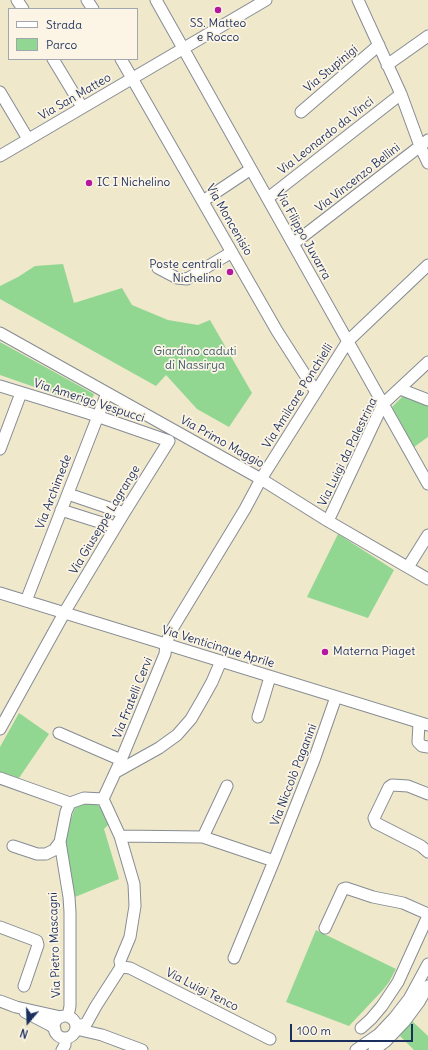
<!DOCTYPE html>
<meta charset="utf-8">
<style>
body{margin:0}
#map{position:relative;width:428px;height:1050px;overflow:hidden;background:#f0e8cb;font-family:Delius,sans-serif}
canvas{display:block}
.legend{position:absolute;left:8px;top:8px;width:130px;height:52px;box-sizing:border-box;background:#fcf5e5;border:1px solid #a2a6af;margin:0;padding:5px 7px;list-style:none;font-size:12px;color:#1b2f5e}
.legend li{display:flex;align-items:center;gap:8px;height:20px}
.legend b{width:20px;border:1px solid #a2a6af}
.north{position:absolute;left:8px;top:1002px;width:40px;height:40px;-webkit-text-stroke:3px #fcf5e5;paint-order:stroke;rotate:199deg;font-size:11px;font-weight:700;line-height:16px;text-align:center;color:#1b2f5e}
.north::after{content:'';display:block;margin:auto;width:14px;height:18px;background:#1b2f5e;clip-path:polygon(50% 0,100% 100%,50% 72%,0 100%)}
.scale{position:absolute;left:290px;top:1024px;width:123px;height:18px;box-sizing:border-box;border:2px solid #1b2f5e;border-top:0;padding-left:5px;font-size:12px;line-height:14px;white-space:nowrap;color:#1b2f5e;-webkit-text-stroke:3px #fcf5e5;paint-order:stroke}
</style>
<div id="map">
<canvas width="428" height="1050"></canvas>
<ul class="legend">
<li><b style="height:5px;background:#fff"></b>Strada</li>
<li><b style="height:11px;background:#91d791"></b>Parco</li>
</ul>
<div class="north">N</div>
<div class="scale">100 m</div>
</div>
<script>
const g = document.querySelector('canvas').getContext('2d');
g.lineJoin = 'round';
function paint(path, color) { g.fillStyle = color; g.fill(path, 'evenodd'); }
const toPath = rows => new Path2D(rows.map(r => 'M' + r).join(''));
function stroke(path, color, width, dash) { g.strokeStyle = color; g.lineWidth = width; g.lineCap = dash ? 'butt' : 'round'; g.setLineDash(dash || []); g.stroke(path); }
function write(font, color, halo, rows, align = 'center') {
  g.font = font + ' Delius,sans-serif'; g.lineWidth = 3.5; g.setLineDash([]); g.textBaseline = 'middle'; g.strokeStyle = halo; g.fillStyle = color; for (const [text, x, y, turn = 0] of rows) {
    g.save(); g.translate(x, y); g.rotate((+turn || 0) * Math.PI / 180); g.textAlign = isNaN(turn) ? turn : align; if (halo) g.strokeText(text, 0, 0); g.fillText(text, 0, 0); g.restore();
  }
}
const green = toPath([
 [63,264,74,303,122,288,132,305,168,320,198,325,210,320,252,393,229,427,197,409,166,375,156,386,0,299,0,286,18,277,35,266],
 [0,342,94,394,89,406,0,375],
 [405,394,428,404,428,437,414,447,392,407],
 [338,534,394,570,368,618,307,597],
 [19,713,49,734,19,778,0,772,0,747],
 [77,803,95,803,104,810,111,822,104,829,119,879,75,897,66,862,66,832],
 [316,930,396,969,389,982,382,991,349,1026,286,1002],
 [412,1021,428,1036,428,1050,414,1050,400,1036]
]);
const minor = toPath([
 [17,0,23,9],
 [87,0,93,9],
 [156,0,428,484],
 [358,0,401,94,420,146,428,163],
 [53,59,82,107],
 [121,59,277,331,316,392],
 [387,65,428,36],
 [0,92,28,139],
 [301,112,379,45],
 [0,156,266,0],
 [268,198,401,94],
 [203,201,251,169],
 [293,244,428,140],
 [158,268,177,278,187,279,232,252],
 [0,333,261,479,328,521,428,579],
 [0,386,88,413,169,441,124,513,67,608,0,729],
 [400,389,428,400],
 [0,449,21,393],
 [68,494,124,513],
 [61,510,115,527],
 [328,521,383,404,428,362],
 [408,567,428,535],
 [0,593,428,725],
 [26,601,107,393],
 [258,717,270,677],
 [419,723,418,742,422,746,428,747],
 [59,733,121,760],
 [116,772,159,748,177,735,191,719,202,700,212,682,221,661],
 [0,778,70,803],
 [428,794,408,786,392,785,389,787,374,818,376,823,421,846,428,852],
 [70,803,84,798,103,799,121,760,165,654,166,644,171,631,245,509,261,479,348,341,428,265],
 [120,836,203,837,274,861],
 [203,837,227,786],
 [13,846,37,854,46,854,54,850,60,842],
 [0,927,37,941,38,945,24,986],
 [325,928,343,889,346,888,373,897,403,903,428,914],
 [234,958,274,861,314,760,336,697],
 [121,967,130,968,270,1039],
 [0,1001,16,1007,61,1017],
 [25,1012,50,1025,55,1029],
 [68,1016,70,1006,70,912,69,897,60,842,66,812,70,803],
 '54 1027a11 11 0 1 1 22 0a11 11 0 1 1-22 0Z',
 [76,1026,86,1024,96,1006,121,967,120,961,130,937,135,906,134,884,120,836,103,799],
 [361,1028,371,1019,382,1006,398,982,428,916],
 [76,1029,102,1035,142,1050],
 [62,1050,65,1045,65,1038],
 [356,1050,379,1034,395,1017,409,999,428,964],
 [374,1050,386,1041,405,1021,419,1002,428,986]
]);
const markers = [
 [218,10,4,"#b5179e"],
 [89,183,4,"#b5179e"],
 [230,272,4,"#b5179e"],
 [325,652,4,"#b5179e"]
];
const poiNames = [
 ["SS. Matteo",218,24,"center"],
 ["e Rocco",218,38,"center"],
 ["IC I Nichelino",97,183],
 ["Poste centrali",222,265,"right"],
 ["Nichelino",222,279,"right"],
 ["Materna Piaget",333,652]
];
const streetNames = [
 ["Via Stupinigi",331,69,-40],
 ["Via San Matteo",75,97,-30],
 ["Via Leonardo da Vinci",326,136,-38],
 ["Via Vincenzo Bellini",358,178,-38],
 ["Via Moncenisio",229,220,60],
 ["Via Filippo Juvarra",303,235,61],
 ["Via Amilcare Ponchielli",298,396,-58],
 ["Via Amerigo Vespucci",89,401,18],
 ["Via Primo Maggio",222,442,29],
 ["Via Luigi da Palestrina",348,452,-64],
 ["Via Archimede",54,492,-69],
 ["Via Giuseppe Lagrange",105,520,-59],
 ["Via Venticinque Aprile",218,647,17],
 ["Via Fratelli Cervi",133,698,-68],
 ["Via Niccolò Paganini",294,775,-69],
 ["Via Pietro Mascagni",55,945,-92],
 ["Via Luigi Tenco",202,990,27]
];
const parkNames = [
 ["Giardino caduti",195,352],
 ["di Nassirya",195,366]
];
paint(green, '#91d791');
stroke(minor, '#868c94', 13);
stroke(minor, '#fff', 11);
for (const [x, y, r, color] of markers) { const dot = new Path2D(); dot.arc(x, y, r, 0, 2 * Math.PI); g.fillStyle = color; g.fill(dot); stroke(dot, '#fcf5e5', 1.5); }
write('12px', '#1b2f5e', '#fcf5e5', poiNames, 'left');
write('12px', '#1b2f5e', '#fcf5e5', streetNames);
write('12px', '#38596b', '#fcf5e5', parkNames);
</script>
